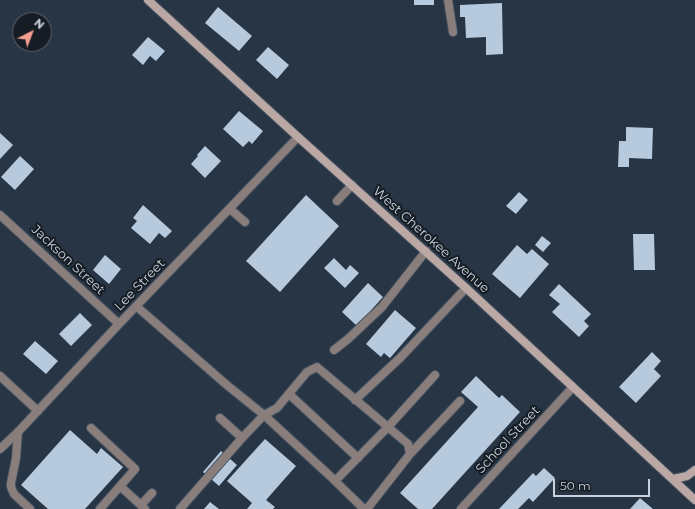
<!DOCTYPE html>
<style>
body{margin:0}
#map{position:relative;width:695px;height:509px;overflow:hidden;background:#273544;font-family:Montserrat,sans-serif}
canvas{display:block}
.north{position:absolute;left:12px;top:12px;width:40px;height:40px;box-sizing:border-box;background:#151c23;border:1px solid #5d656d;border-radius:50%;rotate:42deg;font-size:11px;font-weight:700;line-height:16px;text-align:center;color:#cad3dd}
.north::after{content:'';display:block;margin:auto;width:14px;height:18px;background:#f59d8f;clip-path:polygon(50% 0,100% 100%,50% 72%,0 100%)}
.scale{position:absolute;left:553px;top:479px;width:97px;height:18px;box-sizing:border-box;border:2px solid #cad3dd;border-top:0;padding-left:5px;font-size:12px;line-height:14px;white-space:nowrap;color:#cad3dd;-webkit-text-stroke:3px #151c23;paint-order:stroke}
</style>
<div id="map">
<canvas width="695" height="509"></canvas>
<div class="north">N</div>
<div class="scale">50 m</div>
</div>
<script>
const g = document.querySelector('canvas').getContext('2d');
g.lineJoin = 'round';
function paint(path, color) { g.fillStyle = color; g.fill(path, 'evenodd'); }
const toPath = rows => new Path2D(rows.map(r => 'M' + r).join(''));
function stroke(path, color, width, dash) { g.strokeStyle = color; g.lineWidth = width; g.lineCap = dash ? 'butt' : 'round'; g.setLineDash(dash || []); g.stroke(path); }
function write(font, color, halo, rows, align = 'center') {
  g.font = font + ' Montserrat,sans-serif'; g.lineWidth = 4; g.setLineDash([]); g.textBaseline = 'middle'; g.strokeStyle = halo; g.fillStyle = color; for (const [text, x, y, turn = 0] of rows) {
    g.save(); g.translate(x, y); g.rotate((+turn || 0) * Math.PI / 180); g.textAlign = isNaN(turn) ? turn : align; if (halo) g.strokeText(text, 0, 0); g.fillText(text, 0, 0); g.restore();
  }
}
const building = toPath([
 [414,0,434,0,434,5,414,5],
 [502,3,503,54,486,55,486,37,466,38,465,17,460,17,460,5],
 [218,7,252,36,239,51,205,23],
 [148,37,165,51,156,61,150,56,143,65,132,55],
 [268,47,289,65,277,79,256,60],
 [239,111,263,131,252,144,249,141,243,147,223,129],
 [626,127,653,128,652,159,629,158,629,167,618,167,619,141,626,141],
 [0,133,13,145,0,159],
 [205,146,221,161,205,178,191,164,198,156,197,155],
 [20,156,34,169,15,190,1,177],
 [519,192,528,200,516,214,506,206],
 [306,195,339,226,280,292,246,261],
 [143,205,172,231,165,238,159,233,150,244,131,228,137,221,133,218],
 [633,234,654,234,655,270,634,270],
 [542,236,551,243,543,252,535,245],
 [517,245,527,254,532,249,549,264,520,298,492,274],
 [105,255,121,269,109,284,93,270],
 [334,258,346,270,350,265,359,273,345,288,324,268],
 [368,283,383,297,357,326,342,312],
 [559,284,591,314,584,321,589,326,579,337,552,312,560,304,549,295],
 [395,310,416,328,390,358,384,353,381,357,366,344],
 [80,313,92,325,71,346,59,334],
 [35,341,58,361,46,374,23,354],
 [652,352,661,361,654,369,661,376,636,403,619,387],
 [476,376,499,398,502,395,520,412,432,509,418,509,400,493,478,407,461,392],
 [70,430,97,454,101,448,123,467,85,509,48,509,21,485],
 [265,439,296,466,266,500,275,507,273,509,247,509,252,503,227,481],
 [221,451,237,465,219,486,203,472],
 [544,468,555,478,533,502,529,498,518,509,499,509,533,473,536,476],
 [640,498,653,509,630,509],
 [210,502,219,509,204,509]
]);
const lane = toPath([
 [448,0,453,32],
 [337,201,352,185],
 [230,209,245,222],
 [136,306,228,386,264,415,330,476,364,509],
 [334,350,348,339,382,307,426,251],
 [289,394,358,458],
 [355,400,400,358,466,288],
 [220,418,242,438,264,415,277,408,307,372,317,367,408,444,410,454,367,509],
 [91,428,135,469,100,509],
 [18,432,16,458,11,483,11,487,14,494,30,509],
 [410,454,460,401],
 [335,481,388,427,435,375],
 [120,486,145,509],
 [141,505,152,493],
 [180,509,242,438]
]);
const street = toPath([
 [0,215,119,324],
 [0,376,38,411],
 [0,449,18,432,119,324,298,137],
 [461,509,573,387]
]);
const secondary = toPath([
 [148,0,298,137,466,288,695,500],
 [673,479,687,476,695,470]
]);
const streetNames = [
 ["West Cherokee Avenue",431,240,42],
 ["Jackson Street",68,260,43],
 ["Lee Street",140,285,-46],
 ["School Street",508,440,-47]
];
paint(building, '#b7c9dd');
stroke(lane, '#445160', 10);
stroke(street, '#445160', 10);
stroke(secondary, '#445160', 10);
stroke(lane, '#8a7e7c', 8);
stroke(street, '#8a7e7c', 8);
stroke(secondary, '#bba8a5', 8);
write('13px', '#cad3dd', '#151c23', streetNames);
</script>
